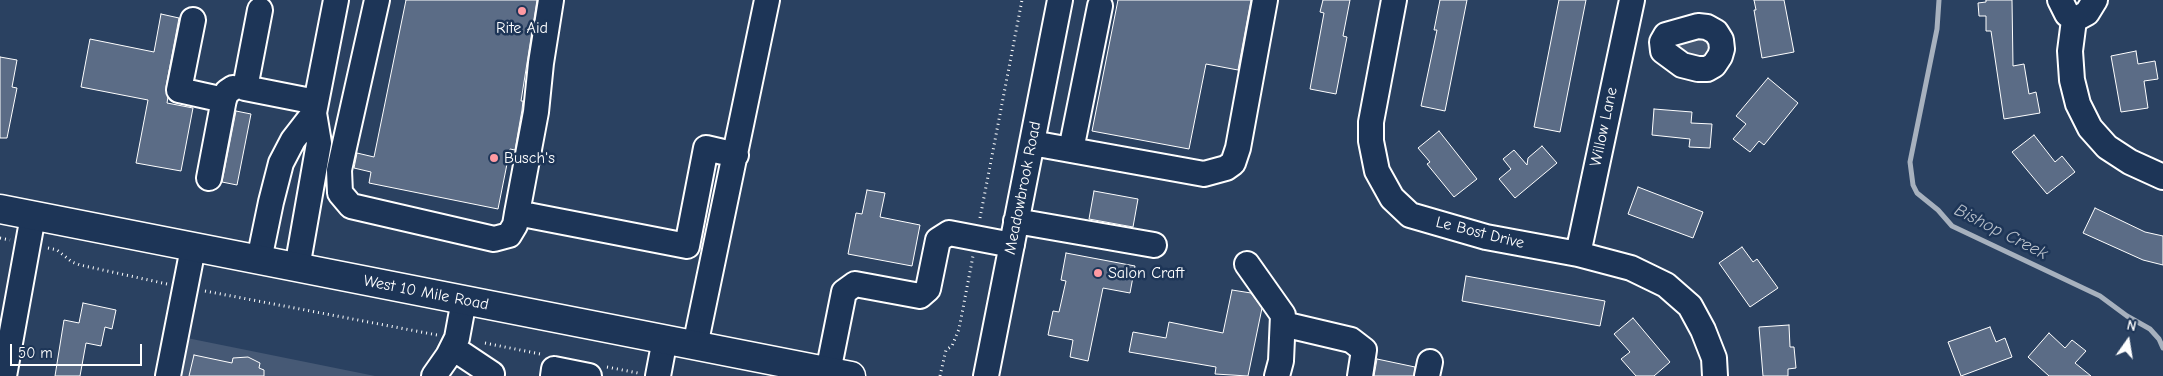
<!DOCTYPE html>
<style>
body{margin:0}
#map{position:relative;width:2163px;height:376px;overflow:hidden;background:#2a4161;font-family:"Comic Neue",sans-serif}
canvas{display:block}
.north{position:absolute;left:2103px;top:316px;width:50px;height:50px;-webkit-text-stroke:4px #1d3557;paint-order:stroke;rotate:13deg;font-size:14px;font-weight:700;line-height:20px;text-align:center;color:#fff}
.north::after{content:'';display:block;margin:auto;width:18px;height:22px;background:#fff;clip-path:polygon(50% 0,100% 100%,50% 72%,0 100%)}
.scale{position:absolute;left:10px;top:344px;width:132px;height:22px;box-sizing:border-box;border:2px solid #fff;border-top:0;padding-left:6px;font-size:15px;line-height:18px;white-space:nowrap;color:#fff;-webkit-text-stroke:4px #1d3557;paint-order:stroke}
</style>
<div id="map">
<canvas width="2163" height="376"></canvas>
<div class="north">N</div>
<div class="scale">50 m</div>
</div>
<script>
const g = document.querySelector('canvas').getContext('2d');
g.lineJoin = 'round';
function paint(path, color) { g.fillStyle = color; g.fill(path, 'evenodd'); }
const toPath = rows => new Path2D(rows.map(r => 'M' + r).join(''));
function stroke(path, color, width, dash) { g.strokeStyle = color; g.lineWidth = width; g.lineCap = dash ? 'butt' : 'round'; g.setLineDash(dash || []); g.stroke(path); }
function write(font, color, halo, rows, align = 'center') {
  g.font = font + ' "Comic Neue",sans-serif'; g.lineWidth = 5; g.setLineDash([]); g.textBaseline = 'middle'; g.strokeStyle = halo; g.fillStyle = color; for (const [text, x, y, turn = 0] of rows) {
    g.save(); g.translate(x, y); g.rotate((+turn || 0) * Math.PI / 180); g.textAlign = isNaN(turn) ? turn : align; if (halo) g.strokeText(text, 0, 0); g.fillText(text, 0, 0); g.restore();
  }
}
const green = toPath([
 [1699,35,1714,44,1707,60,1675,51,1673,41],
 [182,337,375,376,181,376,182,372,175,370]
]);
const stream = toPath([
 [1939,0,1937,29,1910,162,1913,185,1917,193,1938,210,1952,226,2100,296,2127,316,2150,329,2159,339,2163,348]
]);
const building = toPath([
 [406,0,537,0,521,101,523,101,522,110,515,150,510,149,498,209,369,183,371,172,354,168,357,153,374,157,406,0],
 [1118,0,1251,0,1238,70,1206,64,1189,149,1092,131,1118,0],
 [1323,0,1350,0,1343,36,1347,37,1336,94,1310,89,1324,13,1320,12,1323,0],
 [1440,0,1467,0,1445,111,1421,106,1437,30,1434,30,1440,0],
 [1559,0,1586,0,1560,132,1534,127,1559,0],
 [1754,0,1784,0,1794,52,1762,58,1754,10,1756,10,1754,0],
 [1986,0,2012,0,2013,66,2024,64,2029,94,2036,92,2040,113,2004,119,1991,31,1986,31,1986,16,1979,16,1978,3,1986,2,1986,0],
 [161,14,179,18,166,87,168,97,167,103,193,108,181,171,136,163,148,100,81,87,90,39,154,52,161,14],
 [2136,51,2138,64,2155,61,2158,79,2144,81,2148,108,2121,112,2111,56,2136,51],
 [0,57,17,60,12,87,17,88,7,138,0,138,0,57],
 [1768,78,1798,103,1764,145,1759,141,1750,152,1733,139,1746,124,1736,116,1768,78],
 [1654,109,1692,112,1691,123,1712,124,1710,148,1689,147,1690,139,1652,135,1654,109],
 [236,111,251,114,237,185,222,182,236,111],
 [1439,131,1477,179,1454,197,1427,164,1430,162,1418,148,1439,131],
 [2034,135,2055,162,2062,156,2075,172,2047,194,2012,152,2034,135],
 [1542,146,1557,163,1515,198,1499,179,1511,169,1503,159,1514,150,1527,165,1528,158,1542,146],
 [1638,187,1703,212,1693,238,1628,214,1638,187],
 [867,190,885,193,880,217,920,225,912,266,848,254,856,213,862,214,867,190],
 [1094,191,1138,199,1133,227,1089,219,1094,191],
 [2095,208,2145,232,2163,236,2163,265,2143,260,2083,233,2095,208],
 [1742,247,1753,262,1757,259,1778,288,1750,307,1719,263,1742,247],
 [1066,253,1135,266,1130,293,1103,288,1088,361,1070,357,1073,340,1048,335,1053,311,1059,312,1066,281,1061,280,1066,253],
 [1466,276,1605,301,1600,326,1462,301,1466,276],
 [1232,290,1251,293,1262,308,1248,376,1215,374,1216,367,1129,352,1133,332,1166,338,1169,322,1223,333,1232,290],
 [83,303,116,310,112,329,105,327,101,346,86,343,80,376,55,376,64,320,79,323,83,303],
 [1633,318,1670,362,1654,376,1636,376,1621,359,1630,352,1614,334,1633,318],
 [1789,325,1790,347,1794,347,1796,368,1788,369,1788,376,1763,376,1759,327,1789,325],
 [1990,327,1996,342,2005,338,2012,357,1961,376,1948,342,1990,327],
 [2049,333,2065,348,2072,340,2086,351,2075,363,2091,376,2049,376,2028,357,2049,333],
 [194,355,232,363,233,358,248,357,260,363,259,368,264,370,264,376,189,376,194,355],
 [1377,359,1415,367,1414,376,1374,376,1377,359]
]);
const path = toPath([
 [980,218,1022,0],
 [0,238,10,240],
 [48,248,57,250,72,262,80,265,167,284],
 [205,291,437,335],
 [485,343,540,354],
 [607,367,638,373],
 [940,376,946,350,952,346,959,329,973,256]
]);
const minor = toPath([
 [377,0,339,170,340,193,351,206,494,239,509,235,515,225,517,213],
 [551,0,541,63,536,112,517,213,687,246,706,148,736,155],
 [1394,0,1371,122,1371,141,1377,171,1392,198,1410,215,1486,237,1578,254,1631,268,1666,285,1690,306,1703,330,1714,358,1715,376],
 [2060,0,2067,14,2074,20,2087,13,2095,0],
 [260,10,245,88,316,102],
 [193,20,179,90,224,100],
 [2074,20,2070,51,2072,80,2078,104,2090,128,2107,147,2130,162,2163,177],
 [1698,26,1707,27,1716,32,1721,40,1722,49,1720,56,1714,65,1707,69,1698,69,1682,65,1663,51,1662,42,1666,35,1698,26],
 [1032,143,1204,174,1226,168,1233,163,1238,148,1265,0],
 [1071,150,1100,6],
 [209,178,224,99,227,92,233,88],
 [1016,221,1154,245],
 [1578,254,1632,0],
 [259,260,271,202,281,163,293,140,314,113,336,0],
 [1247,264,1283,315,1281,361,1277,376],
 [297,268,319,143,314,113],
 [1283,324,1351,340,1364,350,1360,376],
 [695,346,767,0],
 [453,348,492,374,491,376],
 [828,372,844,292,855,284,920,296,928,289,938,240,949,233,1012,245],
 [4,376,33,216],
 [168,376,193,248],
 [434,376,448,356,457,338,464,300],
 [553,376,554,369,589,376],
 [658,376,665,339],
 [986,376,1060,0],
 [1427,376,1430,362]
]);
const major = toPath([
 [0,209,851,376]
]);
const markers = [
 [522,11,5,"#ff9aa2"],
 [494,158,5,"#ff9aa2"],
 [1098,273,5,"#ff9aa2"]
];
const poiNames = [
 ["Rite Aid",522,28,"center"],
 ["Busch's",504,158],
 ["Salon Craft",1108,273]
];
const streetNames = [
 ["Willow Lane",1604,127,-78],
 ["Meadowbrook Road",1023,188,-79],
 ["Le Bost Drive",1480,233,14],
 ["West 10 Mile Road",426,293,11]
];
const waterNames = [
 ["Bishop Creek",2001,232,27]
];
paint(green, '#465975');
stroke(stream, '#a7b1be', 5);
paint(building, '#5b6c86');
stroke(building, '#fff', 1);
stroke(minor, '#fff', 28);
stroke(major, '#fff', 31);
stroke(path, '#fff', 3, [1, 4]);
stroke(minor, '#1d3557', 24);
stroke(major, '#1d3557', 28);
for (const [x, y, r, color] of markers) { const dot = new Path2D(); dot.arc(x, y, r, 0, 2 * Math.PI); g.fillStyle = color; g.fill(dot); stroke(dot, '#1d3557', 2); }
write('16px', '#fff', '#1d3557', poiNames, 'left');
write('16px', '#fff', '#1d3557', streetNames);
write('italic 18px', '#b6bec8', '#1d3557', waterNames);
</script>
